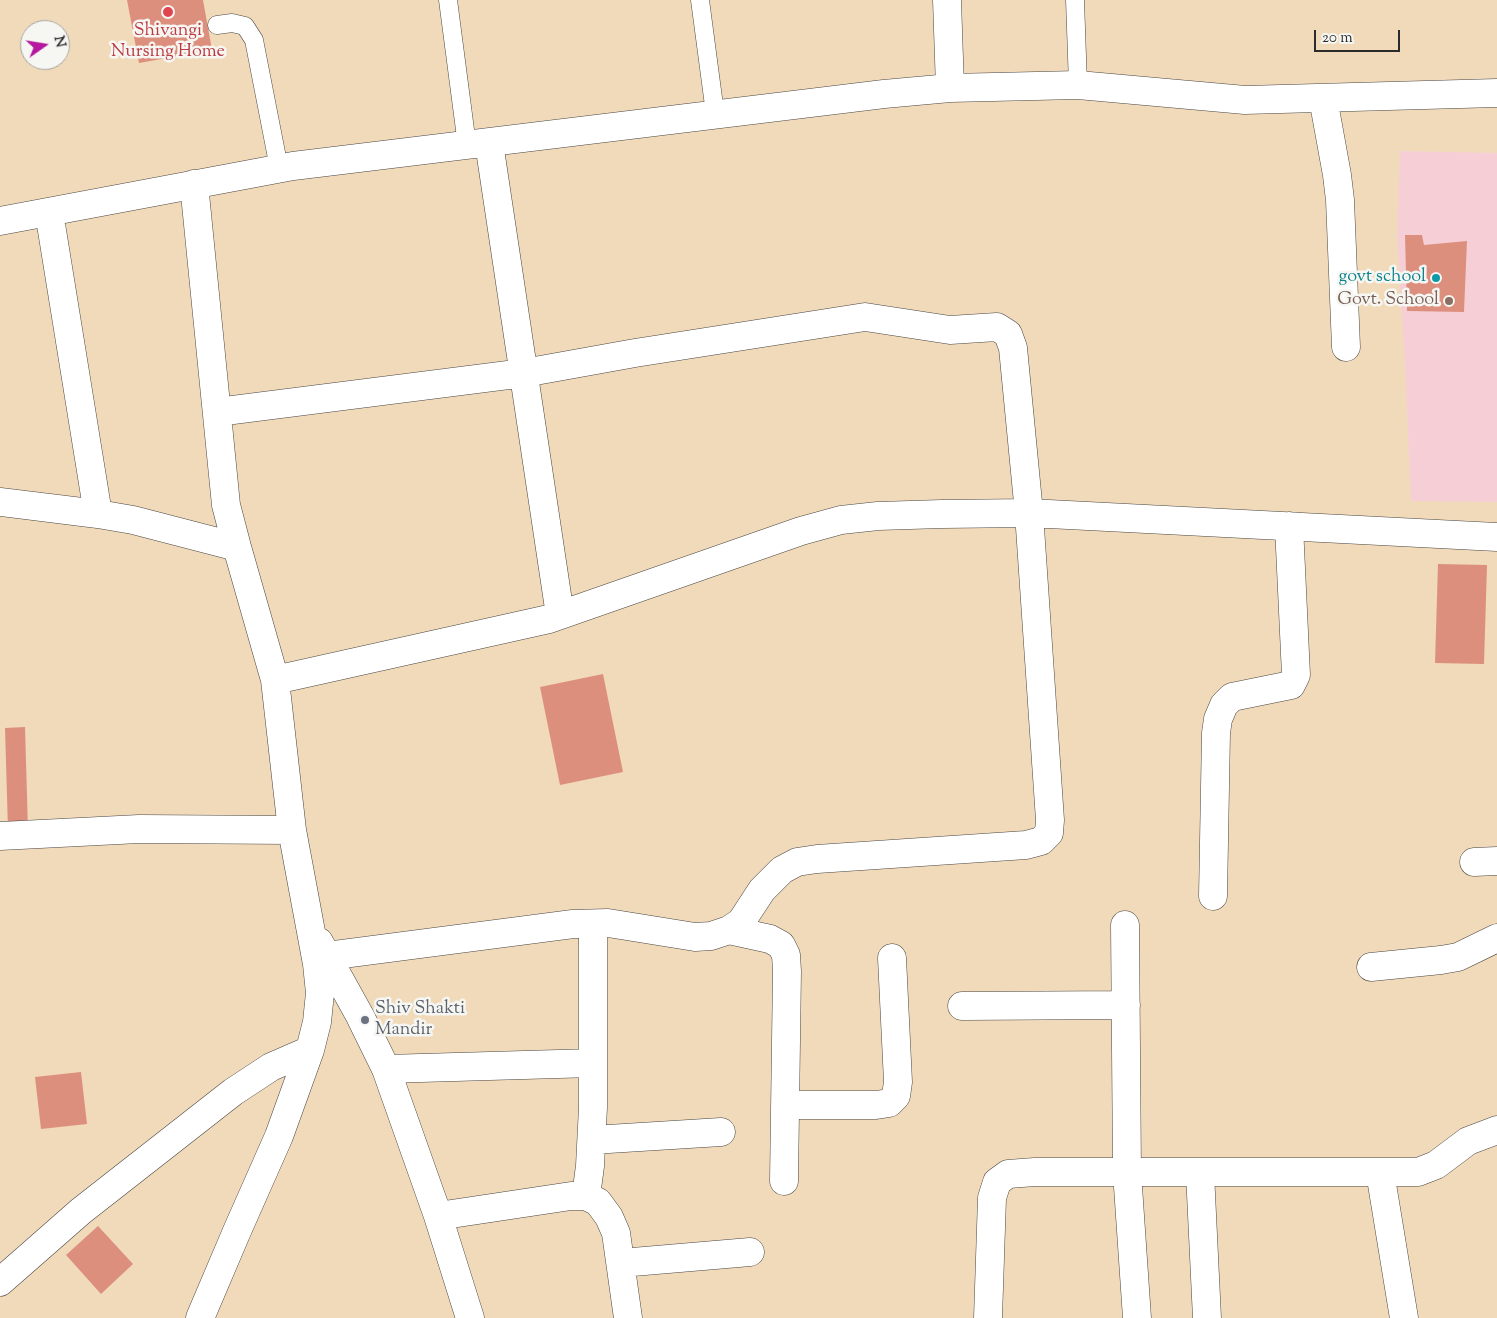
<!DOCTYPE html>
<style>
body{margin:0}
#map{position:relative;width:1497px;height:1318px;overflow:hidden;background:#f1daba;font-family:"Sorts Mill Goudy",serif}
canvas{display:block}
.north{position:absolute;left:20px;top:20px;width:50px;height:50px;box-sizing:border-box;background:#f6f6f2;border:1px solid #a5a5a2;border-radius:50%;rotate:77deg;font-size:14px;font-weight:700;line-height:20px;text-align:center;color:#2b2b2b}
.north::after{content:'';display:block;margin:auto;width:18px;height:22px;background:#b5179e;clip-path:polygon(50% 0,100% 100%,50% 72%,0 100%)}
.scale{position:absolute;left:1314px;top:30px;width:86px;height:22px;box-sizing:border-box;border:2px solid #2b2b2b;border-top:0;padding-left:6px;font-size:15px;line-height:18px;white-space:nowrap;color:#2b2b2b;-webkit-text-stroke:4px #f6f6f2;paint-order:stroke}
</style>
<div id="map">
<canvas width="1497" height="1318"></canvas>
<div class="north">N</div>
<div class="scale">20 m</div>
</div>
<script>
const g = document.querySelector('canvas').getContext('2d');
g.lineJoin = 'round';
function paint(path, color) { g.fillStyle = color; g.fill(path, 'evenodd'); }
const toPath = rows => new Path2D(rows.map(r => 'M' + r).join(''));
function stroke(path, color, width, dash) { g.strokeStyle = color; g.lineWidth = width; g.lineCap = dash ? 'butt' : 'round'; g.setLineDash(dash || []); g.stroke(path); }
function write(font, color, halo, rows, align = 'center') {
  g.font = font + ' "Sorts Mill Goudy",serif'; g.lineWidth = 5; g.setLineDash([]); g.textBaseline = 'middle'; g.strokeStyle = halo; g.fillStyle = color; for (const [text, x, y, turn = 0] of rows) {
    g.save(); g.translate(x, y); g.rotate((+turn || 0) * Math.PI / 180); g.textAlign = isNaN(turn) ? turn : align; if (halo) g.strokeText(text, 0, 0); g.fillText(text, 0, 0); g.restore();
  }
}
const built = toPath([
 [1400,151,1497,153,1497,502,1411,501,1405,363,1397,238]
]);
const building = toPath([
 [127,0,203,0,212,50,139,63],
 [1405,235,1422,235,1424,245,1467,241,1464,312,1407,311],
 [1438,564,1487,565,1484,664,1435,663],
 [603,674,623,772,560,785,540,687],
 [25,727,28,830,8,830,5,728],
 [81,1072,87,1124,41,1129,35,1077],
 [98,1226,133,1264,101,1294,66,1255]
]);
const lane = toPath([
 [448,0,467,145],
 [700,0,715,113],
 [1075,0,1078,85],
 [217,25,232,23,245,26,254,40,279,168]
]);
const street = toPath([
 [947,0,950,88],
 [1323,98,1337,175,1340,200,1346,347],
 [489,143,560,615],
 [194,184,226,505,237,547,275,680,292,830,317,964,320,993,317,1022,310,1050,279,1136,237,1231,200,1318],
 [49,212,98,514],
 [0,221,293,166,884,94,950,88,1078,85,1245,100,1497,93],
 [217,412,524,373,635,353,865,317,950,330,997,327,1008,334,1013,348,1029,513,1050,820,1049,833,1041,841,1026,845,817,859,797,862,782,870,762,890,741,922,729,930,711,936,695,937,608,923,573,924,327,956],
 [0,502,98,514,133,520,237,547],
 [275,680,549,619,801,531,841,520,878,516,942,514,1029,513,1497,537],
 [0,836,139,829,292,830],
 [1474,862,1497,861],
 [1213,896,1216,733,1218,719,1224,705,1232,697,1291,685,1296,675,1289,526],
 [1125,925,1127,1172,1137,1318],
 [729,930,770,939,781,945,786,955,787,971,784,1181],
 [319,942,360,1016,386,1069,438,1216,470,1318],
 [1371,967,1441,960,1458,957,1497,938],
 [962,1006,1126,1005],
 [386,1069,593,1063],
 [785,1105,876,1105,889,1103,896,1096,898,1082,892,958],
 [592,1140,721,1132],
 [1380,1172,1404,1318],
 [1200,1173,1207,1318],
 [586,1196,590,1166,593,1107,593,924],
 [438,1216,571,1196,586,1196,598,1202,609,1217,616,1233,628,1318],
 [621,1263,750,1252],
 [0,1282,81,1211,233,1092,271,1067,310,1050],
 [988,1318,992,1198,997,1182,1008,1174,1035,1172,1418,1172,1436,1165,1468,1141,1497,1130]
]);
const markers = [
 [168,12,6,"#e0444e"],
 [1436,278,5,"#0f9aa8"],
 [1449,301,5,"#8d6e63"],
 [365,1020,5,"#6b7280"]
];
const healthNames = [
 ["Shivangi",168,32],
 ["Nursing Home",168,53]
];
const cultureNames = [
 ["govt school",1426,278]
];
const educationNames = [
 ["Govt. School",1439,301]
];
const worshipNames = [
 ["Shiv Shakti",375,1010],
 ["Mandir",375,1031]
];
paint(built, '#f6cfd6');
paint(building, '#dd8f7e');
stroke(lane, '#494540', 19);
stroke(street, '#494540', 29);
stroke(lane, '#fff', 18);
stroke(street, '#fff', 28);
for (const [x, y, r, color] of markers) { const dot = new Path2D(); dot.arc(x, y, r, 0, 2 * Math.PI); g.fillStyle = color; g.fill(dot); stroke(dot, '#f6f6f2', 2); }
write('18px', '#be3a42', '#f6f6f2', healthNames);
write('18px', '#0d838f', '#f6f6f2', cultureNames, 'right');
write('18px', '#785e54', '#f6f6f2', educationNames, 'right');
write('18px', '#5b616d', '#f6f6f2', worshipNames, 'left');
</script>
